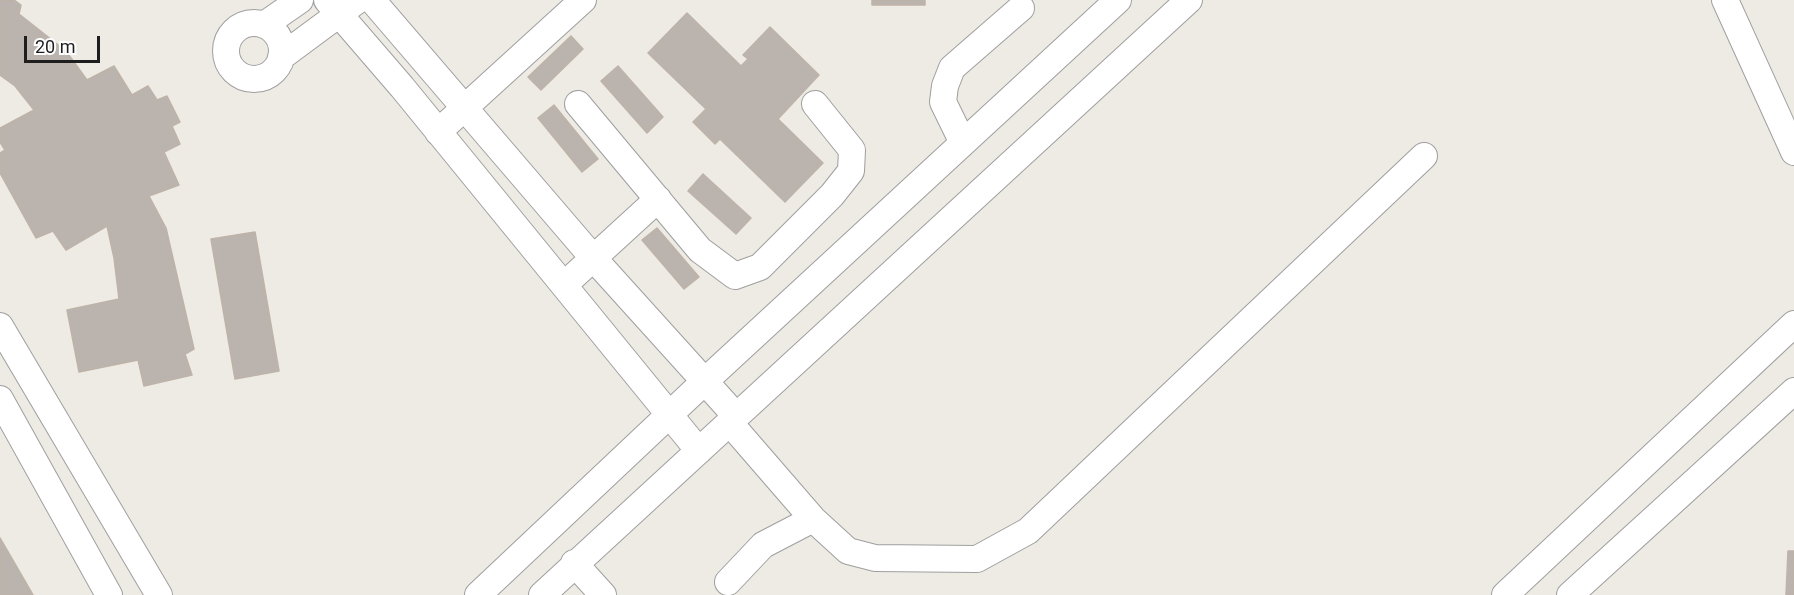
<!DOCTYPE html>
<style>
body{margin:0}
#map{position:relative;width:1794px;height:595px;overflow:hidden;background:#eeebe4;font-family:Roboto,sans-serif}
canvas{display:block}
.scale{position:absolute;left:24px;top:36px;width:76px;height:27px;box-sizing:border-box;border:3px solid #1e1e1e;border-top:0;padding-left:8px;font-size:18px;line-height:21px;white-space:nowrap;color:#1e1e1e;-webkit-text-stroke:4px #fff;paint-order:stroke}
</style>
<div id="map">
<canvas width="1794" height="595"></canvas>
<div class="scale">20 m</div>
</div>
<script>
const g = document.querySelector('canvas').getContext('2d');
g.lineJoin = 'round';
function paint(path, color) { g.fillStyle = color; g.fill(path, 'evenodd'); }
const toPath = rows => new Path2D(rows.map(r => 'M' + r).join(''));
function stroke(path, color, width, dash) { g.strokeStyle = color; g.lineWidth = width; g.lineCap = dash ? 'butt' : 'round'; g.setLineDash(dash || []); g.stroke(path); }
const building = toPath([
 [0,0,14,0,21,5,19,14,66,51,87,80,114,66,132,95,148,86,157,100,167,96,180,122,172,126,180,144,164,152,179,185,149,196,166,228,194,349,185,354,192,375,144,386,138,360,79,372,67,310,119,299,114,258,107,226,66,250,53,231,36,238,0,173,0,153,5,150,0,142,0,128,34,110,15,86,0,75,0,0],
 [872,0,925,0,925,5,872,5,872,0],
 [687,13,741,66,748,59,743,55,770,27,819,75,778,119,823,163,785,202,720,139,715,144,693,122,706,109,648,53,687,13],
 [571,36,583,49,541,90,528,77,571,36],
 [618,66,663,117,647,133,601,81,618,66],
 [554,105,598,159,582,172,538,118,554,105],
 [703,174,751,218,736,234,688,191,703,174],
 [657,228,699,277,684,289,642,240,657,228],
 [255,232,279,371,235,379,211,239,255,232],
 [0,538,33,595,0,595,0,538],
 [1788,551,1794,551,1794,595,1786,595,1788,551]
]);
const minor = toPath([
 [327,0,402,87,699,451],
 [372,0,595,260,736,416],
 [1725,0,1794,152],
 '226 51a28 28 0 1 1 56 0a28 28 0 1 1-56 0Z',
 [264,25,300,0],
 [281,57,358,0],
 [578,104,700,250,735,276,760,267,832,195,851,171,852,150,815,104],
 [438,132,583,0],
 [963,143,943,102,945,86,952,68,1021,8],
 [564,285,658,199],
 [0,326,159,595],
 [0,399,109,595],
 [729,422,813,519,848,551,875,558,977,559,1028,531,1424,156],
 [574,563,603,595],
 [728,582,763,545,813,519],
 [478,595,704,382,1118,0],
 [542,595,1189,0],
 [1505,595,1794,324],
 [1570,595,1794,391]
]);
paint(building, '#bbb4ae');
stroke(building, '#beb3a8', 1.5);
stroke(minor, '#9f9f9f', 28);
stroke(minor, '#fff', 26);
</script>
